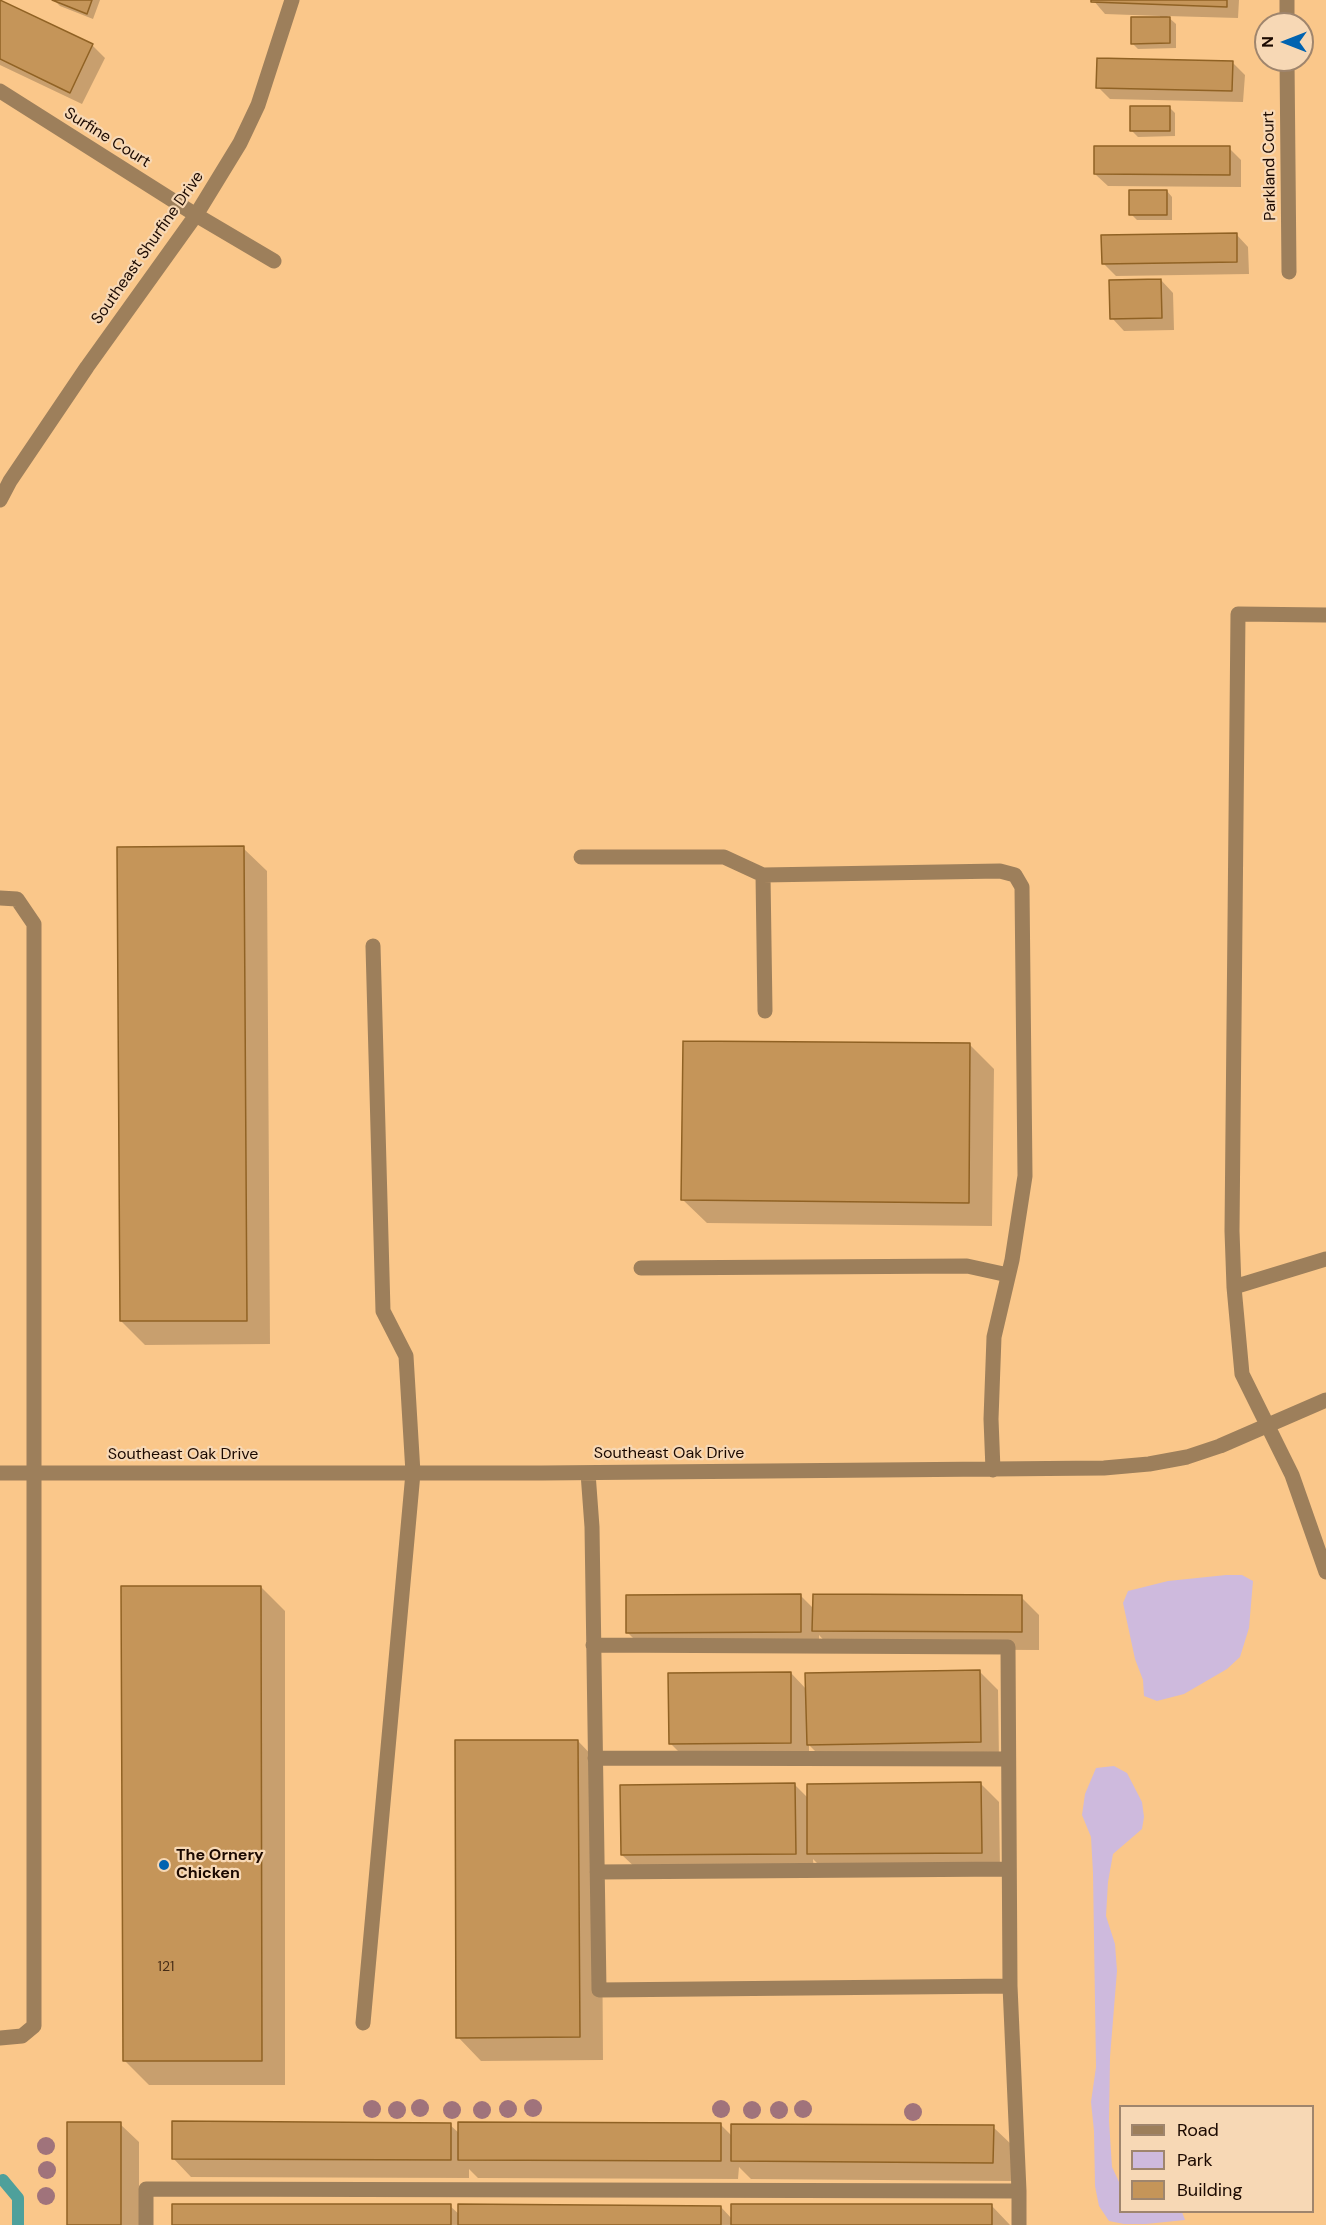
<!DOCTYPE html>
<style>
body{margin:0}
#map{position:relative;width:1326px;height:2225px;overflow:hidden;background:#fac78a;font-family:"DM Sans",sans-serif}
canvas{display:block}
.legend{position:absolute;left:1119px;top:2105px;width:195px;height:108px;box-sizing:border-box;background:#f7d8b5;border:2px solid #9f856d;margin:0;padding:8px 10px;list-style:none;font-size:18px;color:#1b0900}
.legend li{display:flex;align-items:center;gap:12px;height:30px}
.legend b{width:30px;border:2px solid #9f856d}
.north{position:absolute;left:1254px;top:12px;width:60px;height:60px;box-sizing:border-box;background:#f7d8b5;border:2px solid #9f856d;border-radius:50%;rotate:270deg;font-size:16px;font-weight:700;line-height:24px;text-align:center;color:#1b0900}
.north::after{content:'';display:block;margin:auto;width:21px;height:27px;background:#0163b0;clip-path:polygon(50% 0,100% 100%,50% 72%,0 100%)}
</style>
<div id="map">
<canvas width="1326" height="2225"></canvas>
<ul class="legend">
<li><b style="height:8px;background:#9d7f5b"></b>Road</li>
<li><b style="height:16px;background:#cebadd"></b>Park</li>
<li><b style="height:16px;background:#c59559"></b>Building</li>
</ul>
<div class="north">N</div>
</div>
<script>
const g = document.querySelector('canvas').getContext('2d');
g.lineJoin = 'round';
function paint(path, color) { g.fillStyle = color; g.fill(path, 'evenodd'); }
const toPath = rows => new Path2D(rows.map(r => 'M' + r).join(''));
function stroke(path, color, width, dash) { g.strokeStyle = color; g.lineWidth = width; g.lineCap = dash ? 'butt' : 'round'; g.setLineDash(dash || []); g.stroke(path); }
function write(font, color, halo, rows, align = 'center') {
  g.font = font + ' "DM Sans",sans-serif'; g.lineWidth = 4.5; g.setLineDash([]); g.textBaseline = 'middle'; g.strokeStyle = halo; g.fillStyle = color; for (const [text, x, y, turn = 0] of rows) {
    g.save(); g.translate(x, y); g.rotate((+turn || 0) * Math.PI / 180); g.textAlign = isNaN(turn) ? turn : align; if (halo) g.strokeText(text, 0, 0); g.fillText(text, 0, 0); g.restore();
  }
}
const green = toPath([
 [1226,1575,1242,1575,1253,1581,1249,1628,1240,1657,1227,1669,1184,1694,1157,1701,1144,1696,1143,1680,1135,1659,1123,1603,1128,1591,1168,1581],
 [1114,1766,1127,1773,1142,1802,1144,1817,1142,1829,1113,1854,1108,1882,1106,1916,1115,1944,1117,1971,1110,2057,1109,2121,1112,2167,1120,2184,1120,2212,1182,2212,1185,2220,1146,2224,1124,2224,1109,2221,1099,2206,1095,2186,1094,2131,1091,2102,1096,2067,1093,1873,1091,1837,1082,1815,1085,1794,1096,1768]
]);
const shadow = toPath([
 [54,0,100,0,93,19,60,6],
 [1093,0,1239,0,1238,18,1167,16,1176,24,1176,48,1138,49,1133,44,1160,18,1160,16,1105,14],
 [0,1,92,45,105,58,82,104,0,65],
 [1232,62,1245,75,1243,102,1110,99,1098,87],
 [1169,107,1175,113,1175,136,1138,137,1132,131],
 [1229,148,1241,160,1241,187,1108,186,1095,174],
 [1167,191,1172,197,1172,220,1137,220,1131,214],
 [1236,234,1248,247,1249,274,1116,276,1103,263],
 [1161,280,1173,293,1174,330,1124,331,1112,318],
 [243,848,267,871,270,1344,145,1345,121,1321],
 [970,1045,994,1069,992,1226,707,1223,683,1200],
 [261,1587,285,1611,285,2085,149,2085,125,2061],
 [800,1595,814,1609,1021,1597,1039,1615,1039,1650,832,1649,819,1635,819,1650,646,1651,627,1632],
 [979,1671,998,1690,999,1760,826,1762,809,1745,809,1761,689,1762,670,1743,791,1673,807,1690],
 [578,1741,601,1765,603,2060,481,2061,458,2037],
 [981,1784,999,1802,1000,1871,826,1872,813,1859,814,1872,641,1873,622,1855,795,1785,808,1798],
 [120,2124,139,2142,139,2225,68,2225],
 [450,2125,460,2134,721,2125,733,2137,993,2127,1012,2145,1011,2181,751,2179,739,2167,738,2179,478,2178,469,2169,469,2178,191,2177,173,2158],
 [991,2205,1010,2225,173,2225,450,2206,460,2215,721,2207,732,2219]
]);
const stream = toPath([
 [3,2180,18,2198,18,2225]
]);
const building = toPath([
 [0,0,93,44,70,93,0,59,0,0],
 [52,0,92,0,87,14,52,0],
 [1091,0,1227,0,1227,7,1091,2,1091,0],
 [1131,17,1170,17,1170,43,1131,44,1131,17],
 [1097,58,1233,61,1232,91,1096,88,1097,58],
 [1130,106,1170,106,1170,131,1130,131,1130,106],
 [1094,146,1230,146,1230,175,1094,174,1094,146],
 [1129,190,1167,190,1167,215,1129,215,1129,190],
 [1237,233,1237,262,1102,264,1101,235,1237,233],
 [1161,279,1162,318,1110,319,1109,280,1161,279],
 [244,846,247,1321,120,1321,117,847,244,846],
 [683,1041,970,1043,969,1203,681,1200,683,1041],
 [121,1586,261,1586,262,2061,123,2061,121,1586],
 [801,1594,801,1632,626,1633,626,1595,801,1594],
 [813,1594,1022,1595,1022,1632,812,1631,813,1594],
 [980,1670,981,1742,807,1745,805,1673,980,1670],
 [791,1672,791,1743,669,1744,668,1673,791,1672],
 [455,1740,578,1740,580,2037,456,2038,455,1740],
 [981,1782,982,1853,807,1854,807,1784,981,1782],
 [795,1783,796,1854,621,1855,620,1785,795,1783],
 [172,2121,451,2123,451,2160,172,2159,172,2121],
 [67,2122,121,2122,121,2225,67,2225,67,2122],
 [458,2122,721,2123,721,2161,458,2160,458,2122],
 [731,2124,994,2125,993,2163,731,2161,731,2124],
 [172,2204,451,2204,451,2225,172,2225,172,2204],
 [458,2204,721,2206,721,2225,458,2225,458,2204],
 [731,2204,992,2204,992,2225,731,2225,731,2204]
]);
const minor = toPath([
 [1287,0,1287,24],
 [1287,60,1289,272],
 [0,91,196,215,274,261],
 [0,500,10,481,87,367,196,215,240,143,258,105,292,0],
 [581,857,724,857,763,875,1000,871,1015,875,1022,887,1025,1176,1012,1260,994,1337,991,1419,993,1470],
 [763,875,765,1011],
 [0,898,17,899,34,924,34,2026,22,2036,0,2038],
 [1326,1259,1234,1287,1242,1374,1292,1475,1326,1572],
 [641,1268,967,1266,1008,1275],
 [1234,1287,1232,1231,1238,614,1326,615],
 [0,1473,542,1473,1104,1468,1149,1464,1187,1457,1220,1446,1326,1400],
 [588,1473,592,1527,599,1990,1010,1986,1019,2191],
 [593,1645,1008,1647,1010,1986],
 [595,1758,1008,1759],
 [597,1872,1009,1869],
 [363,2023,413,1473,406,1356,383,1311,373,946],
 [146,2225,146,2189,1019,2191,1019,2225]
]);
const trees = [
 [420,2108],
 [533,2108],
 [372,2109],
 [508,2109],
 [721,2109],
 [803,2109],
 [397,2110],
 [452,2110],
 [482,2110],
 [752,2110],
 [779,2110],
 [913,2112],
 [46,2146],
 [47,2170],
 [46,2196]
];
const markers = [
 [164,1865,6,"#0163b0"]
];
const numberNames = [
 ["121",166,1967]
];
const streetNames = [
 ["Surfine Court",107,138,32],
 ["Parkland Court",1270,166,-91],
 ["Southeast Shurfine Drive",148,248,-55],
 ["Southeast Oak Drive",669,1454],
 ["Southeast Oak Drive",183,1455]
];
const poiNames = [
 ["The Ornery",176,1856],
 ["Chicken",176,1874]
];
paint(green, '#cebadd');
paint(shadow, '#0003');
stroke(stream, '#4ea09b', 12);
paint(building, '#c59559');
stroke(building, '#906224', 1.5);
stroke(minor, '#9d7f5b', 15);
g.fillStyle = '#a0737b';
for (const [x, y] of trees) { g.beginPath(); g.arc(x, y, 9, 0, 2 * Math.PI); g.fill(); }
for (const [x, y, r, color] of markers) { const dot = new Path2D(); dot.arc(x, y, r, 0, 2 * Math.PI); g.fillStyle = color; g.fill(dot); stroke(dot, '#f7d8b5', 2); }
write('14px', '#462c16', null, numberNames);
write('16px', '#1b0900', '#f7d8b5', streetNames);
write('bold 16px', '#1b0900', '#f7d8b5', poiNames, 'left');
</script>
